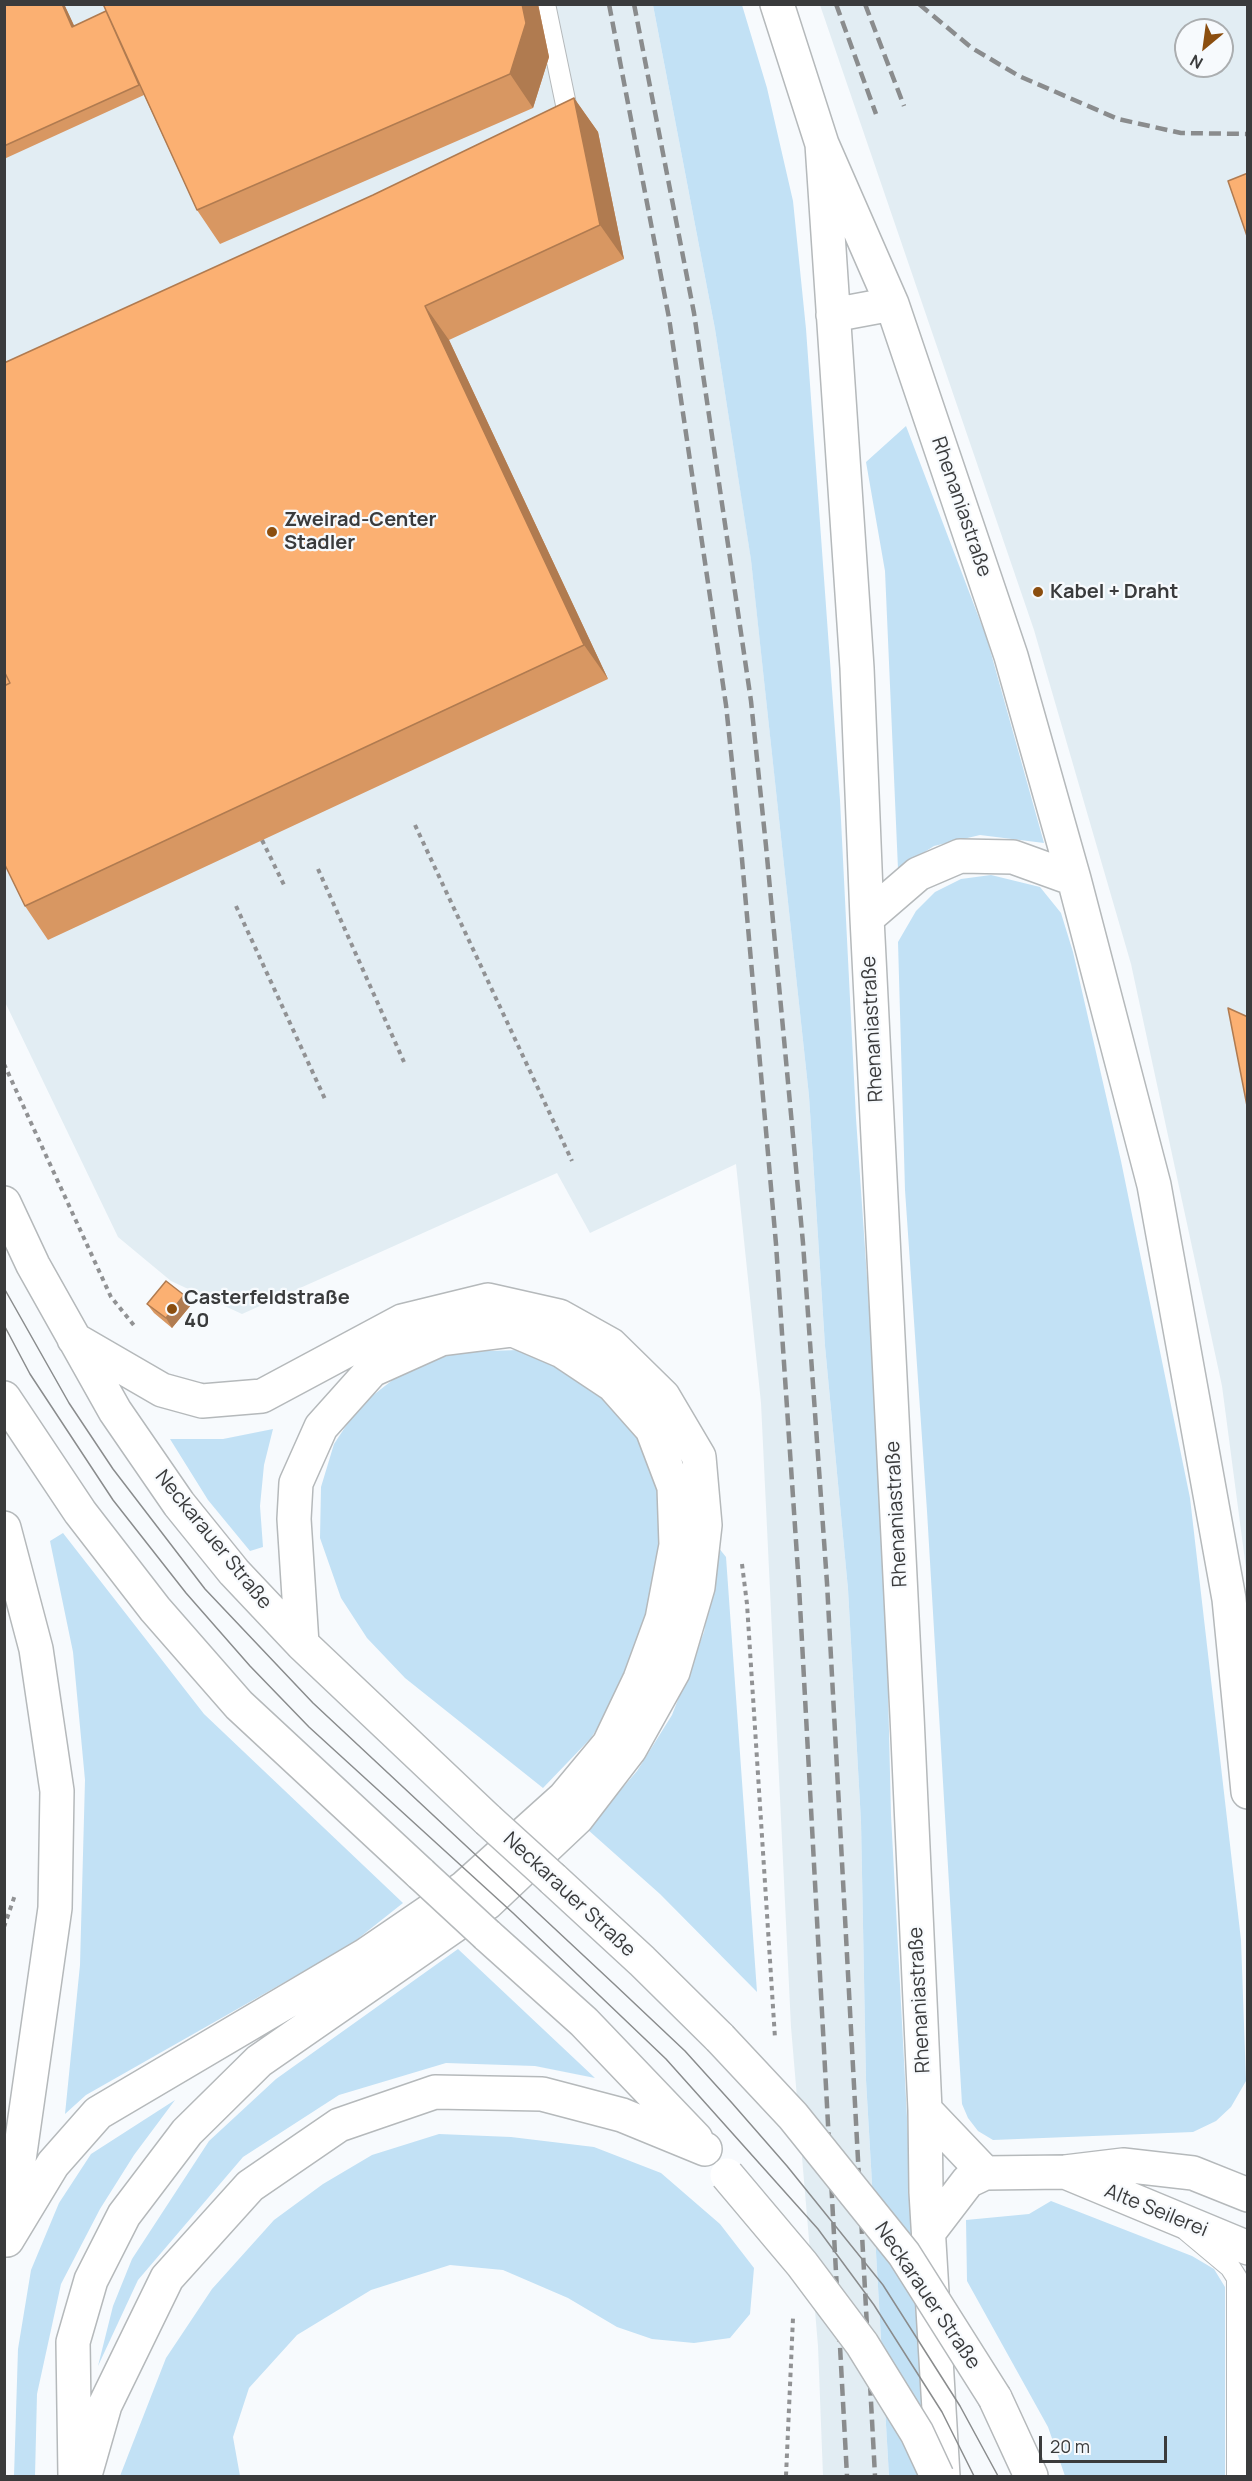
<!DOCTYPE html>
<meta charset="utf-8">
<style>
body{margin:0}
#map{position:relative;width:1252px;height:2481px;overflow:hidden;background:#f7fafd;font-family:Manrope,sans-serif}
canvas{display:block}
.frame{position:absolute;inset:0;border:6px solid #3a3b3c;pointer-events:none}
.north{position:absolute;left:1174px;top:18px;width:60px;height:60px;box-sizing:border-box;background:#f7fafd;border:2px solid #abaeb0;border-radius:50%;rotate:209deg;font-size:16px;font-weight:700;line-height:24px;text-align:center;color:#3a3b3c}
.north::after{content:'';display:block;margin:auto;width:21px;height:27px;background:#8b4e0f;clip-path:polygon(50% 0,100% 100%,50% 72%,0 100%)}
.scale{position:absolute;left:1039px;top:2436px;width:128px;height:27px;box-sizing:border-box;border:3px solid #3a3b3c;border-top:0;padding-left:8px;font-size:18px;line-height:21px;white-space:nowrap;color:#3a3b3c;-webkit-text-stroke:4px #f7fafd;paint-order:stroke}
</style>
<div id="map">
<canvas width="1252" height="2481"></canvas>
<div class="frame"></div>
<div class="north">N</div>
<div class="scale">20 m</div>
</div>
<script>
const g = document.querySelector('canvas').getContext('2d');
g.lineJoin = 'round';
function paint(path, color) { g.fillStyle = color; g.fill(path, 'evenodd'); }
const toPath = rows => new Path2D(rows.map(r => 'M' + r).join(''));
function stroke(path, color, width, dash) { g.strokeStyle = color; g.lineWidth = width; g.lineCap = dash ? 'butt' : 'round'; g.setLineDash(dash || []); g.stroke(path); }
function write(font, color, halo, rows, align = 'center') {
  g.font = font + ' Manrope,sans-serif'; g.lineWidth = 4.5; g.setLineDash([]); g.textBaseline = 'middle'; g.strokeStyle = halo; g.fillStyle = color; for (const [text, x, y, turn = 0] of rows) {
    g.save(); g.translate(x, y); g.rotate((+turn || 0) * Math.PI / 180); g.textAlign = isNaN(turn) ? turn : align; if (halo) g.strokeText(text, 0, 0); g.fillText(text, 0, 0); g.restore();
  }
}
const built = toPath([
 [5,5,653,5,715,329,751,559,809,1096,825,1346,848,1589,861,1822,866,2080,889,2476,823,2476,818,2346,791,2027,761,1403,736,1164,590,1233,557,1173,242,1314,171,1281,118,1237,5,1002],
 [820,5,1247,5,1247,1576,1222,1386,1131,964,1034,630],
 [1186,30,1222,30,1222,66,1186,66]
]);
const green = toPath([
 [653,5,742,5,767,88,793,201,806,329,840,800,856,1118,884,1524,891,1815,926,2476,889,2476,866,2080,861,1822,848,1589,825,1346,809,1096,751,560,715,329],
 [906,426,987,639,1044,843,980,835,934,846,898,869,885,571,866,462],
 [991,875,1040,887,1061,913,1073,952,1121,1161,1190,1498,1241,1940,1246,2081,1231,2107,1216,2121,1193,2132,993,2140,978,2131,968,2118,962,2104,927,1511,905,1190,898,942,916,911,935,892,961,879],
 [519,1350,569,1370,604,1393,641,1434,661,1486,663,1539,655,1602,623,1687,591,1738,543,1788,405,1678,367,1638,341,1598,320,1538,321,1487,334,1444,359,1406,403,1372,457,1352],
 [273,1429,264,1465,260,1506,263,1547,250,1551,208,1500,170,1439,223,1439],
 [63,1533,204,1714,403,1903,350,1945,86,2095,65,2114,80,1965,85,1780,73,1652,50,1541],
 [718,1547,726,1557,757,1992,660,1894,587,1829,637,1771,672,1715,704,1632],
 [458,1949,595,2078,535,2066,446,2063,339,2095,243,2157,138,2280,98,2366,113,2306,132,2259,209,2141,276,2079],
 [175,2100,134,2155,100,2209,61,2284,37,2394,35,2476,14,2476,18,2349,31,2270,59,2203,91,2154],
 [439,2134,511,2137,594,2147,661,2173,720,2224,754,2268,750,2314,730,2338,694,2343,652,2339,617,2327,568,2298,503,2270,450,2265,371,2290,297,2335,249,2388,233,2437,240,2476,120,2476,166,2358,212,2289,274,2220,323,2184,372,2155],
 [1051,2201,1192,2256,1214,2269,1225,2287,1225,2476,1065,2476,1048,2427,967,2281,966,2220,1029,2214]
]);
const path = toPath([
 [415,825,572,1161],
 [262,840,284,885],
 [318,869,404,1062],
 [236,906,325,1099],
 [4,1064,111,1297,136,1328],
 [742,1564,747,1604,775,2038],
 [4,1927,15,1895],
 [786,2476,793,2318]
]);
const lane = toPath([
 [545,4,569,119,561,123],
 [1187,2231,1230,2267,1237,2278,1237,2476]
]);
const secondary = toPath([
 [777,4,822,144,892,304,1011,656,1074,879,1154,1185,1229,1599,1248,1792],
 [822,144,857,668,867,918,907,1716,925,2110,926,2192,943,2476],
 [833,315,892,304],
 [867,918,918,874,960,856,1013,857,1074,879],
 [925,2110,985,2173],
 [1065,2172,1248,2248],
 [929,2232,968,2181,985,2173,1065,2172,1123,2165,1193,2173,1248,2195]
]);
const primary = toPath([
 [4,1203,33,1265,115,1411,179,1504,234,1572,302,1644,488,1820],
 [74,1339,162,1390,202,1401,262,1396,402,1321,488,1300,559,1316,611,1345,663,1396,699,1457,705,1525,698,1587,673,1672,630,1749,577,1818,487,1903,259,2061,187,2132,124,2215,91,2280,73,2342,75,2476],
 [4,1398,80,1512,155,1609,239,1705,421,1874],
 [4,1528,36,1649,57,1791,55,1908,10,2223],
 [553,1879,642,1961,720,2038],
 [487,1935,584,2022,696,2139],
 [7,2240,53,2164,98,2113,364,1956,465,1887,564,1798,609,1744,640,1679,662,1619,676,1545,674,1487,652,1429,613,1385,562,1351,513,1330,441,1339,372,1370,321,1427,296,1483,294,1519,302,1644],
 [995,2398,1031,2476],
 [85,2475,105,2405,167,2278,250,2186,339,2125,435,2092,542,2094,622,2115,705,2149]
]);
const tram = toPath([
 [4,1288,69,1403,113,1469,205,1589,313,1703,614,1984,685,2051,732,2103,787,2166,883,2285,960,2406,998,2476],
 [4,1325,30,1374,113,1500,186,1593,250,1666,309,1727,513,1913,666,2059,818,2229,874,2305,907,2357,942,2412,974,2476]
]);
const rail = toPath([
 [609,4,669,318,726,705,741,848,776,1244,799,1586,847,2476],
 [634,4,694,313,751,701,766,846,803,1243,827,1583,875,2476],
 [836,4,876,114],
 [865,4,904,106],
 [919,4,972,48,1019,76,1118,119,1181,133,1248,134]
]);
const primaryBridge = toPath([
 [488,1820,553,1879],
 [421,1874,487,1935],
 [720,2038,793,2116,904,2254,995,2398],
 [727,2175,802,2264,862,2344,917,2433,937,2476]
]);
const wall = toPath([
 [4,4,64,4,74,26,106,11,103,4,538,4,549,57,533,108,220,244,197,210,144,95,4,159],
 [574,98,598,132,624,259,449,340,608,679,48,940,25,906,373,195],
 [147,1304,191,1305,172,1328,154,1313]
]);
const shadedWall = toPath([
 [62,4,64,4,79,36,72,27],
 [522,4,538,4,549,57,533,108,510,74],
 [574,98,598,132,624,259,600,225],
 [425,306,449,340,608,679,584,645],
 [184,1295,191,1305,172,1328,166,1318]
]);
const building = toPath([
 [4,4,62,4,72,27,106,11,139,85,4,146,4,4],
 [103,4,522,4,526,23,510,74,197,210,103,4],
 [574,98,600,225,425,306,584,645,25,906,4,863,4,686,10,683,4,671,4,363,373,195,574,98],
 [1248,173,1248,239,1228,181,1248,173],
 [4,671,10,683,4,686,4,671],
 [1228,1008,1248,1017,1248,1111,1228,1008],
 [166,1281,184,1295,166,1318,147,1304,166,1281]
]);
const markers = [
 [272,532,6,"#8b4e0f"],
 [1038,592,6,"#8b4e0f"],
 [172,1309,6,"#8b4e0f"]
];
const streetNames = [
 ["Rhenaniastraße",961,507,71],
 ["Rhenaniastraße",873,1029,-93],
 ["Rhenaniastraße",897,1514,-93],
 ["Neckarauer Straße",213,1540,51],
 ["Neckarauer Straße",569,1895,43],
 ["Rhenaniastraße",920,2000,-93],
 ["Alte Seilerei",1156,2211,22],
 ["Neckarauer Straße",927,2296,56]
];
const poiNames = [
 ["Zweirad-Center",284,520],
 ["Stadler",284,543],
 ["Kabel + Draht",1050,592],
 ["Casterfeldstraße",184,1298],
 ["40",184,1321]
];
paint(built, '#e2edf3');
paint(green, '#c2e1f5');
stroke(lane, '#b5b9bb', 22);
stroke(secondary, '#b5b9bb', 36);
stroke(primary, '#b5b9bb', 36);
stroke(path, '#919294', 4, [4.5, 4.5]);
stroke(lane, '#fff', 20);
stroke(secondary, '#fff', 33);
stroke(primary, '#fff', 33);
stroke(tram, '#8a8c8d', 1.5);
stroke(rail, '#8a8c8d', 4.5, [12, 6]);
stroke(primaryBridge, '#b5b9bb', 36, []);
stroke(primaryBridge, '#fff', 33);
paint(wall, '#d89762');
paint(shadedWall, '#b07b50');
paint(building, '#fbb072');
stroke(building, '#b07b50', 1.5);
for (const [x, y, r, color] of markers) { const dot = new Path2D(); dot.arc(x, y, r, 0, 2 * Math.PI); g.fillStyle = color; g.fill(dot); stroke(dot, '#f7fafd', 2); }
write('20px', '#3a3b3c', '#f7fafd', streetNames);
write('bold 20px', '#3a3b3c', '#f7fafd', poiNames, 'left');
</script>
